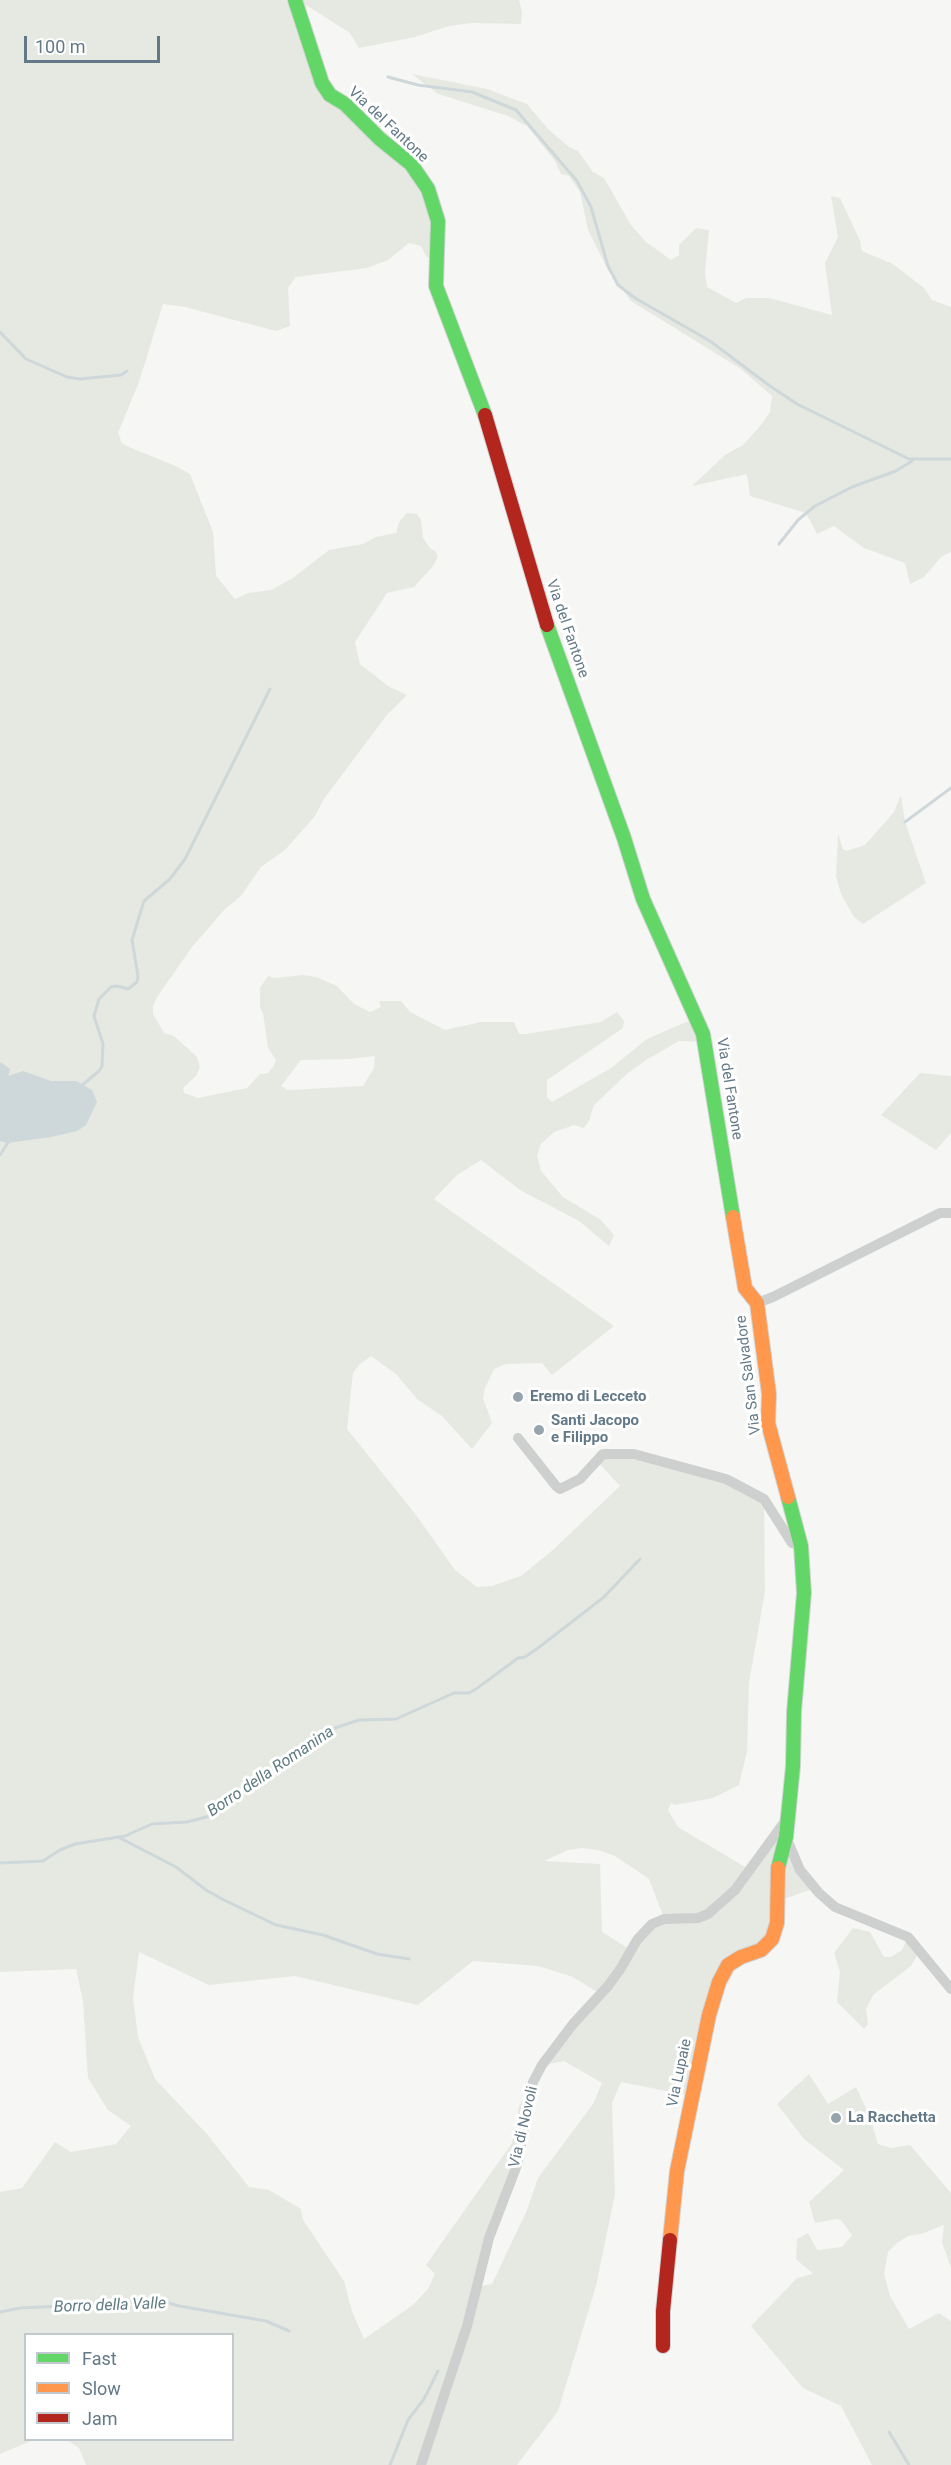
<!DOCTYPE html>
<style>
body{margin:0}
#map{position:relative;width:951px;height:2465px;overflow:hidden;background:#f6f6f4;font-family:Roboto,sans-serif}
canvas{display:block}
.legend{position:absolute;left:24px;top:2333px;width:210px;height:108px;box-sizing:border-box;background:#fff;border:2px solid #c1c9cf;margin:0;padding:8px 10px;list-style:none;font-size:18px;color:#637987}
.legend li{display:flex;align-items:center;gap:12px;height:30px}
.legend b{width:30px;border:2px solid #c1c9cf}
.scale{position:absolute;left:24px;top:36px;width:136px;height:27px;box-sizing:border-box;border:3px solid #637987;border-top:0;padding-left:8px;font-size:18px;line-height:21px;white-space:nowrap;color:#637987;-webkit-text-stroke:4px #fff;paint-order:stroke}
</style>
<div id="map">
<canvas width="951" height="2465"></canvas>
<ul class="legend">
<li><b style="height:8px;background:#63d668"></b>Fast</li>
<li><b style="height:8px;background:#ff974d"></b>Slow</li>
<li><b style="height:8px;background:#b3261e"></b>Jam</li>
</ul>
<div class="scale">100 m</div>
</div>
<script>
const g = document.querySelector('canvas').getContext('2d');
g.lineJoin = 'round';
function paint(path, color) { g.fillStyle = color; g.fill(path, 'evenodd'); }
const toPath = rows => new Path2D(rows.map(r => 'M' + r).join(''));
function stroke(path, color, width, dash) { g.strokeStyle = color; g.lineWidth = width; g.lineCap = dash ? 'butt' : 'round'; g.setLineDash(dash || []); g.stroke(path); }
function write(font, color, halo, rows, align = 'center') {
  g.font = font + ' Roboto,sans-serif'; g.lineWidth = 6; g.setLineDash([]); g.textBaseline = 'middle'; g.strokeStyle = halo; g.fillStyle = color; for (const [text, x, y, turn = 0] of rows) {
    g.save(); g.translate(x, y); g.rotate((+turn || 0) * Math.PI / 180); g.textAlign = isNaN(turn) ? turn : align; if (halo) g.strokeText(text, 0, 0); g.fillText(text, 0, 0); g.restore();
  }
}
const green = toPath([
 [0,0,519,0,522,12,521,24,472,23,449,26,415,37,359,48,350,33,306,5,298,8,322,83,428,189,437,252,427,258,421,246,409,243,388,260,367,268,296,277,288,288,290,326,276,331,185,307,163,304,139,382,118,433,122,443,129,447,176,466,190,474,213,532,216,576,235,599,248,593,271,590,293,578,329,550,363,544,376,537,396,533,399,522,407,513,417,514,421,520,423,538,430,548,436,552,438,557,433,566,414,587,387,593,355,642,360,664,388,686,407,695,387,715,356,756,324,799,315,816,285,850,261,867,241,896,225,909,192,947,157,997,153,1006,153,1014,164,1033,174,1036,197,1057,200,1067,196,1076,183,1088,184,1093,198,1098,247,1088,260,1074,268,1073,273,1067,276,1060,268,1048,263,1013,260,1007,260,988,268,976,274,978,303,975,316,977,337,986,354,1004,370,1012,381,1007,379,1001,401,1001,410,1012,445,1030,481,1022,514,1022,519,1034,526,1034,601,1022,617,1012,624,1021,623,1028,547,1080,547,1097,552,1102,611,1068,647,1039,679,1025,697,1018,704,1042,679,1041,646,1060,628,1073,594,1105,589,1121,584,1128,574,1125,554,1132,541,1144,537,1155,541,1171,563,1197,601,1220,614,1235,609,1246,579,1221,520,1190,481,1160,457,1175,434,1199,614,1326,552,1375,542,1363,506,1364,494,1369,485,1388,483,1398,492,1423,472,1449,442,1416,417,1399,396,1374,371,1356,360,1364,353,1373,347,1429,416,1515,455,1570,477,1587,492,1586,521,1576,554,1549,620,1486,597,1461,603,1454,687,1468,764,1499,765,1591,749,1683,747,1751,739,1785,713,1798,674,1805,671,1803,668,1810,678,1827,750,1870,776,1835,786,1837,815,1888,778,1901,772,1939,728,1965,692,2096,621,2082,612,2103,615,2194,596,2286,558,2411,517,2465,86,2465,79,2448,67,2440,232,2440,232,2334,26,2334,26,2440,33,2440,0,2454,0,2192,22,2188,55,2142,71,2152,116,2144,131,2126,108,2110,88,2078,83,2001,76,1969,0,1972],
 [375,1056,374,1068,363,1086,288,1090,281,1086,301,1060,349,1059],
 [582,1848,598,1850,615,1856,649,1879,664,1918,631,1950,602,1932,600,1864,544,1861,568,1850],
 [139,1952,209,1985,295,1976,418,2005,473,1961,538,1966,573,1977,600,1994,542,2065,564,2061,602,2083,593,2104,538,2178,527,2210,492,2284,476,2287,524,2139,533,2082,519,2106,512,2143,426,2265,435,2274,428,2289,413,2305,364,2339,352,2311,344,2281,303,2220,301,2209,269,2190,249,2187,206,2133,155,2079,138,2037,133,1998],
 [412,74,487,89,527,104,548,129,569,147,578,151,593,172,604,178,631,225,646,242,671,260,679,255,679,245,696,228,709,230,705,273,707,287,736,303,746,298,769,298,832,315,825,263,838,237,831,196,840,198,860,241,862,251,893,264,924,288,932,300,951,307,951,552,942,556,924,577,910,584,905,563,864,548,834,526,817,534,806,513,750,496,747,474,692,486,725,455,743,445,761,425,770,412,772,396,741,369,631,301,608,270,588,230,580,192,569,176,561,174,555,161,527,126,508,116,438,94],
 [901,795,905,822,926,883,863,924,854,917,841,894,836,876,838,834,843,849,846,851,865,845,894,812],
 [920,1073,951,1076,951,1133,936,1150,881,1115],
 [853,1928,870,1932,884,1957,891,1957,902,1950,908,1937,920,1950,911,1966,873,1995,866,2009,868,2024,864,2029,837,2002,840,1972,834,1953],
 [809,2074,828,2104,856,2087,870,2117,878,2144,891,2148,910,2145,951,2193,951,2268,942,2242,944,2225,921,2234,908,2236,897,2243,888,2252,884,2274,890,2296,909,2329,939,2313,951,2321,951,2465,872,2465,841,2406,803,2388,751,2326,797,2278,813,2274,796,2259,797,2239,808,2233,817,2250,842,2247,852,2235,841,2220,836,2219,815,2223,809,2202,844,2170,804,2139,777,2104]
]);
const water = toPath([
 [0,1062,10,1069,8,1076,23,1071,51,1081,76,1081,92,1090,97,1102,86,1125,77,1131,51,1137,7,1143,0,1141]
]);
const stream = toPath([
 [388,77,418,85,472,92,516,110,577,181,591,207,608,266,618,285,635,298,710,341,770,386,797,404,909,459,951,459],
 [0,332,26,359,67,377,80,379,121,375,127,371],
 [779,544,798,520,815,506,852,487,896,471,912,461],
 [905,822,951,788],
 [81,1086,99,1071,102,1066,103,1044,94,1016,99,999,111,987,117,986,128,989,137,982,138,976,132,940,144,901,170,879,185,859,270,689],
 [0,1155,9,1141],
 [120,1838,176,1867,206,1890,224,1900,276,1925,323,1935,377,1954,409,1959],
 [0,1863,43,1861,60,1850,75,1844,125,1836,152,1824,187,1822,210,1816,246,1786,288,1762,335,1728,359,1720,396,1719,454,1693,469,1693,476,1689,518,1658,525,1657,538,1648,604,1597,640,1559],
 [0,2312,20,2308,162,2301,179,2306,266,2321,289,2331],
 [889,2432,909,2465],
 [390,2465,408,2420,424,2399,438,2371]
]);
const street = toPath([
 [757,1303,773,1297,940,1213,951,1213],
 [518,1438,556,1486,560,1489,580,1479,603,1454,634,1454,726,1479,764,1499,792,1543,801,1546],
 [786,1837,800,1870,819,1893,835,1907,908,1937,951,1989],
 [421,2465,467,2326,489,2238,517,2165,533,2082,542,2065,573,2024,608,1986,621,1968,637,1940,652,1924,664,1919,698,1918,708,1914,735,1890,786,1820]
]);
const fast = toPath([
 [295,0,322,83,330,95,345,104,380,139,411,164,428,189,438,221,436,286,485,415],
 [547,625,624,838,643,899,703,1034,733,1217],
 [778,1868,786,1837,793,1766,794,1712,804,1593,801,1546,788,1497]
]);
const slow = toPath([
 [733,1217,745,1288,757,1303,769,1394,768,1423,788,1497],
 [670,2240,677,2171,709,2015,719,1982,728,1965,741,1957,761,1950,772,1939,777,1923,778,1868]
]);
const jam = toPath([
 [485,415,547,625],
 [663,2346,663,2311,670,2240]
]);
const markers = [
 [518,1397,6,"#96a5ad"],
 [539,1430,6,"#96a5ad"],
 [836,2118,6,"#96a5ad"]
];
const streetNames = [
 ["Via del Fantone",388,125,43],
 ["Via del Fantone",567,629,71],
 ["Via del Fantone",729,1089,81],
 ["Via San Salvadore",749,1375,-97],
 ["Via Lupaie",680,2073,-78],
 ["Via di Novoli",524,2127,-77]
];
const poiNames = [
 ["Eremo di Lecceto",530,1397],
 ["Santi Jacopo",551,1421],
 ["e Filippo",551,1438],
 ["La Racchetta",848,2118]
];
const waterNames = [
 ["Borro della Romanina",271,1772,-34],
 ["Borro della Valle",110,2306,-2]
];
paint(green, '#e6e9e2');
paint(water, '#ced7d9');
stroke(stream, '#ced7d9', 3);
stroke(fast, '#d2d4d4', 16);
stroke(slow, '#d2d4d4', 16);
stroke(jam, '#d2d4d4', 16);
stroke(street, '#cecfcf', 10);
stroke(fast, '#63d668', 14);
stroke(slow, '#ff974d', 14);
stroke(jam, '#b3261e', 14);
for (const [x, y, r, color] of markers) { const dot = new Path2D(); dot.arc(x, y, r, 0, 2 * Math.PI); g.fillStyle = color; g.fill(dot); stroke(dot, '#fff', 2); }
write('15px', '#637987', '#fff', streetNames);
write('bold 15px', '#637987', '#fff', poiNames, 'left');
write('italic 16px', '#5f7b83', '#fff', waterNames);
</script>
